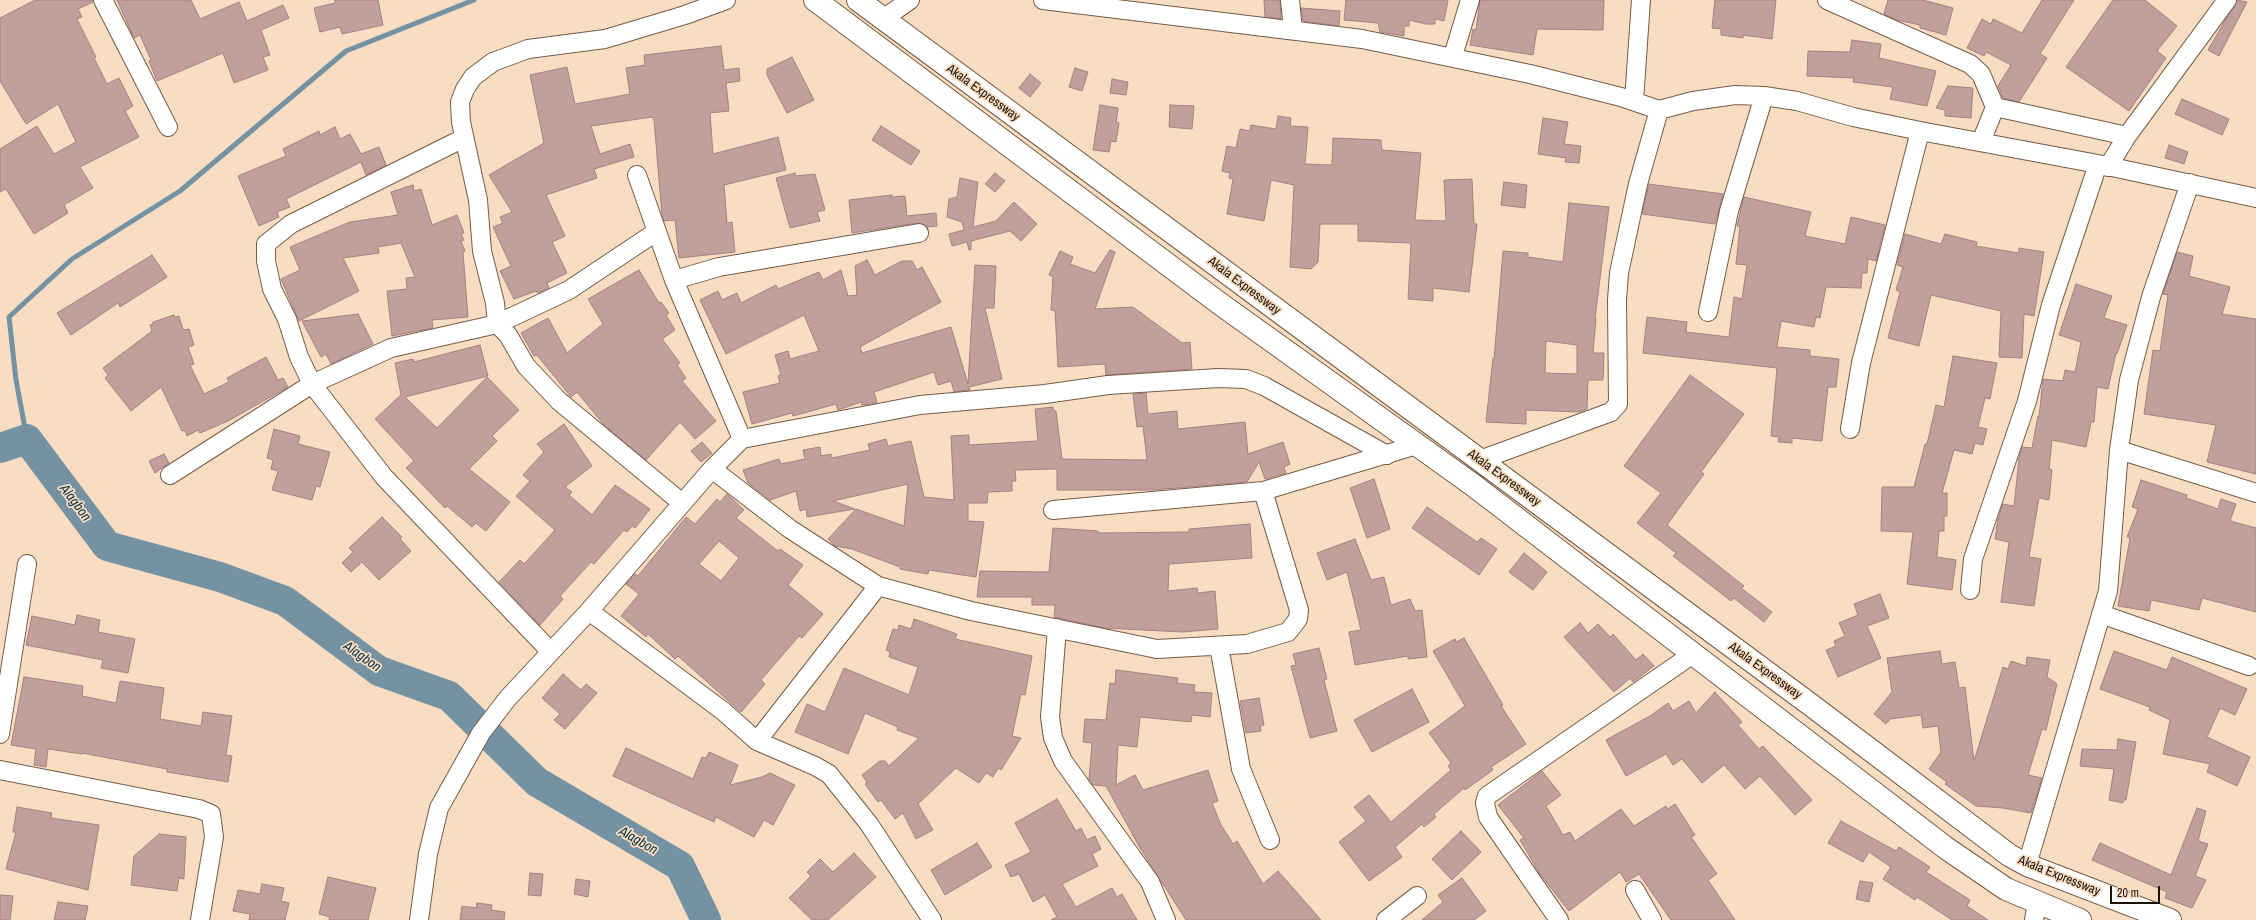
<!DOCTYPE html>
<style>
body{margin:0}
#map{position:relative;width:2256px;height:920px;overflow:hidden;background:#f8ddc2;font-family:"Archivo Narrow",sans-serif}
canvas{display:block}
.scale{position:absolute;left:2110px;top:886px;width:50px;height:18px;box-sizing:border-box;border:2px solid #1c130a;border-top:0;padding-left:5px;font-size:12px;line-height:14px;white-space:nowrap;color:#1c130a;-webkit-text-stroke:3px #f8ddc2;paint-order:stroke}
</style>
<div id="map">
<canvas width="2256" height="920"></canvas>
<div class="scale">20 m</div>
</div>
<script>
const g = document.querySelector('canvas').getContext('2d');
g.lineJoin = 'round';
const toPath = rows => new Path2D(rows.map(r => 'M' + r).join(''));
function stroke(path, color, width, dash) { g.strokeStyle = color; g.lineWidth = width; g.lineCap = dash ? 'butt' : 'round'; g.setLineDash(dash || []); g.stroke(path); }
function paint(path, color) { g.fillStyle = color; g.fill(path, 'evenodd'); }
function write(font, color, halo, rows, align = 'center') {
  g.font = font + ' "Archivo Narrow",sans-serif'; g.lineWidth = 3.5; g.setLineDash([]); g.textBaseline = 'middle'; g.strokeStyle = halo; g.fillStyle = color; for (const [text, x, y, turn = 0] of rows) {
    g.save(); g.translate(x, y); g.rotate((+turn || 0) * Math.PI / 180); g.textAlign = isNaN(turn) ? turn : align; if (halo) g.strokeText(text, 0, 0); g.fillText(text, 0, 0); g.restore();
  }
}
const stream = toPath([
 [27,439,16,380,9,317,72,259,180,191,346,51,474,0]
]);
const river = toPath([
 [0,448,27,439,107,546,220,577,285,601,379,671,449,696,537,782,680,866,706,920]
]);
const building = toPath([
 [35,0,93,0,93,2,78,9,82,17,77,19,96,57,94,58,107,84,119,78,133,106,125,111,139,137,80,167,93,188,64,205,68,213,34,234,6,189,0,192,0,149,37,126,54,154,76,142,58,104,26,124,0,81,0,18,35,0],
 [117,0,191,0,200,19,239,2,247,21,283,5,289,18,261,30,270,55,263,57,268,70,234,83,223,53,157,81,149,61,151,60,140,35,134,38,117,0],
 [335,0,378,0,383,25,342,34,340,27,320,32,314,8,335,3,335,0],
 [1264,0,1280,0,1281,19,1265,17,1264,0],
 [1346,0,1448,0,1444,21,1435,19,1435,24,1426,24,1409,20,1409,26,1404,26,1404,36,1380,32,1378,23,1344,20,1346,0],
 [1480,0,1604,0,1603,30,1537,29,1533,55,1470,45,1473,29,1476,30,1480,0],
 [1715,0,1776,0,1772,39,1743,35,1743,38,1721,35,1721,29,1712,28,1715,0],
 [1888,0,1923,0,1953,8,1946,35,1920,28,1920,25,1897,20,1884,14,1888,0],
 [2042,0,2074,0,2040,54,2047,58,2019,102,2003,98,1998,86,2011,65,1986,52,1984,56,1967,48,1982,19,1991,24,1993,19,2022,33,2042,0],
 [2113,0,2145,0,2177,26,2157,51,2166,58,2129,111,2066,67,2113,0],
 [2237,0,2247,2,2219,56,2208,50,2237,0],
 [1301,8,1340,11,1339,26,1303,21,1301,8],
 [1852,40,1881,44,1879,58,1936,71,1927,106,1890,99,1893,87,1853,82,1854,78,1807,76,1808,51,1850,52,1852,40],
 [721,46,724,70,739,68,740,81,726,83,729,111,710,113,713,154,778,137,786,170,724,185,727,223,732,222,735,252,679,258,675,220,664,221,662,215,654,120,652,117,591,126,600,154,630,144,634,157,594,169,597,178,546,195,565,236,552,242,567,273,547,283,549,288,538,293,536,291,514,299,500,271,511,266,493,227,503,223,500,217,512,212,489,175,544,143,530,75,567,67,575,104,630,94,626,68,645,65,644,55,721,46],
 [792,57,814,100,787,113,767,75,767,69,792,57],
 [1075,68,1088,72,1082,91,1069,87,1075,68],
 [1030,74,1041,83,1030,97,1019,88,1030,74],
 [1112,79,1128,82,1126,95,1110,93,1112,79],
 [1948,86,1973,88,1971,118,1945,116,1945,110,1936,108,1948,86],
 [2182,99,2229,119,2222,135,2175,114,2182,99],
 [1100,105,1118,108,1116,122,1119,123,1116,142,1111,141,1109,152,1093,150,1100,105],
 [1170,105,1194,106,1192,129,1169,127,1170,105],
 [1278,116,1291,118,1290,126,1308,127,1305,164,1332,165,1333,138,1381,140,1382,150,1421,153,1415,220,1446,221,1444,180,1472,179,1474,224,1477,224,1469,292,1433,288,1433,301,1408,299,1411,243,1358,241,1358,224,1320,224,1318,262,1311,269,1290,267,1294,185,1271,180,1264,221,1227,214,1233,179,1229,178,1230,173,1222,171,1227,146,1236,148,1240,129,1250,131,1251,125,1276,129,1278,116],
 [1543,118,1568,122,1564,144,1581,146,1579,163,1565,162,1566,158,1538,154,1543,118],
 [881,126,920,151,911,165,872,140,881,126],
 [335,127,340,139,350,134,361,154,379,147,386,165,366,175,361,162,286,199,290,207,277,212,279,217,259,226,238,176,286,156,283,149,319,131,320,135,335,127],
 [2169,145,2188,152,2184,164,2165,158,2169,145],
 [795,173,795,176,815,174,825,210,817,212,820,221,790,228,776,178,795,173],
 [995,173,1005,181,995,192,985,184,995,173],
 [960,178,978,182,973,227,996,221,1014,202,1037,224,1021,241,1010,231,971,241,971,250,969,250,967,242,952,246,949,234,964,230,962,222,947,217,949,199,957,197,960,178],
 [1504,182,1527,185,1525,208,1501,205,1504,182],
 [1649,184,1723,194,1715,224,1642,214,1649,184],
 [413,185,414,191,421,189,432,225,457,215,464,233,461,234,464,240,461,241,465,251,463,252,468,317,432,320,433,328,392,336,387,291,407,289,406,278,415,277,401,243,378,247,379,253,343,258,359,291,299,321,281,279,300,270,290,247,350,222,398,215,391,192,413,185],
 [892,195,891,197,905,196,907,216,936,213,937,226,927,227,917,223,852,233,849,200,892,195],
 [1744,197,1811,212,1805,236,1845,244,1851,217,1885,225,1876,261,1868,259,1867,273,1862,273,1861,288,1826,287,1820,318,1816,317,1814,327,1781,321,1777,347,1810,350,1810,356,1839,359,1836,387,1828,387,1822,441,1792,438,1792,443,1778,442,1779,437,1771,436,1777,368,1643,353,1647,317,1687,322,1686,332,1729,337,1734,297,1742,299,1747,265,1736,264,1740,226,1737,226,1744,197],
 [1569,203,1609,207,1595,318,1596,318,1593,353,1604,353,1603,380,1588,380,1587,409,1580,412,1526,410,1526,424,1486,422,1493,358,1494,359,1503,251,1528,253,1528,257,1563,262,1569,203],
 [1546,341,1577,345,1577,374,1545,373,1546,341],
 [1905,234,1941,244,1945,234,1977,242,1976,246,2019,253,2019,248,2044,252,2034,316,2024,314,2022,358,1999,357,2001,311,1931,295,1919,346,1888,338,1900,292,1896,290,1903,267,1897,265,1905,234],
 [1110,250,1115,252,1095,309,1133,307,1182,343,1190,342,1192,369,1106,375,1105,364,1058,367,1055,311,1051,310,1053,277,1049,275,1060,251,1073,257,1070,264,1095,273,1110,250],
 [2177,252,2193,256,2189,276,2230,287,2222,314,2256,319,2256,474,2207,462,2216,425,2144,414,2153,350,2160,351,2168,295,2163,294,2177,252],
 [152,255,167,277,120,307,118,303,71,335,57,313,152,255],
 [867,260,875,275,902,261,912,261,917,270,922,267,941,302,860,347,862,353,951,327,968,384,975,265,996,266,994,308,985,308,1002,379,969,387,970,390,954,392,951,381,938,385,934,372,874,392,877,402,876,403,862,405,861,402,838,410,836,404,793,416,792,413,752,424,743,392,780,383,778,376,781,375,775,355,788,351,790,359,819,351,804,315,726,354,700,300,718,291,722,300,737,293,741,303,776,285,778,289,819,272,823,280,841,270,848,296,857,295,855,266,867,260],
 [639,270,659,303,661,302,669,313,666,315,675,330,662,339,680,363,677,365,686,378,682,381,716,421,695,439,680,422,646,460,604,425,577,392,571,397,537,355,534,356,521,333,548,318,567,353,603,324,588,299,639,270],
 [2076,284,2112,296,2104,318,2127,325,2117,354,2116,353,2108,389,2097,387,2094,422,2091,422,2086,447,2052,440,2049,469,2052,470,2049,500,2039,498,2029,557,2041,559,2034,606,2001,602,2009,542,1995,539,1998,519,2003,504,2014,506,2019,458,2022,447,2032,448,2038,416,2039,417,2043,379,2063,381,2065,370,2075,372,2081,342,2059,335,2076,284],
 [358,314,373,344,331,364,326,354,321,357,302,321,358,314],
 [174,315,175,317,179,316,183,330,189,329,194,345,188,347,194,364,190,365,204,394,229,382,227,378,266,357,278,380,283,378,288,387,228,421,200,433,198,430,187,436,185,430,182,431,161,387,131,411,105,378,108,375,103,368,152,331,150,325,153,324,153,322,174,315],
 [480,345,488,376,405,397,437,428,487,377,519,410,492,436,497,441,469,469,510,502,486,531,476,523,472,527,447,506,445,508,406,468,414,461,375,419,401,395,395,363,413,359,414,362,480,345],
 [1953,356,1997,363,1990,399,1985,398,1978,427,1987,429,1983,445,1975,443,1972,454,1954,450,1942,493,1947,493,1947,516,1944,516,1944,531,1939,531,1937,557,1956,560,1952,590,1907,584,1913,532,1881,531,1882,487,1914,487,1925,444,1927,444,1936,405,1944,407,1953,356],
 [1690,375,1744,414,1701,472,1704,474,1667,525,1744,586,1741,588,1772,612,1764,622,1734,598,1731,601,1673,556,1676,553,1637,523,1661,493,1624,466,1690,375],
 [1146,393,1148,414,1177,411,1178,429,1245,422,1248,454,1283,442,1290,464,1284,467,1286,473,1265,479,1259,462,1247,482,1153,490,1057,490,1057,469,1015,470,1016,481,1012,481,1012,491,988,492,987,503,968,503,968,521,984,522,976,577,929,570,928,574,900,569,900,567,852,549,835,546,828,539,856,509,904,526,908,484,833,501,855,509,807,517,806,509,800,511,796,491,770,500,748,483,743,470,779,459,781,464,805,459,803,450,820,447,821,456,831,454,832,458,870,450,868,444,886,439,888,446,911,441,924,497,954,500,951,436,969,435,969,445,1038,441,1035,409,1053,407,1054,411,1056,411,1062,459,1147,460,1143,426,1137,427,1133,394,1146,393],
 [564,424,592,466,565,487,572,492,569,495,592,515,615,485,650,509,635,528,632,526,627,532,624,530,594,564,591,562,560,596,563,599,540,625,499,582,520,560,524,564,555,530,516,496,530,481,523,475,544,452,537,444,564,424],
 [274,429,300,436,298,444,330,452,320,487,316,486,312,500,272,490,278,471,271,469,273,460,267,458,274,429],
 [702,442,712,453,701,462,691,451,702,442],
 [164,454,169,463,155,473,149,461,164,454],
 [1374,479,1390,529,1367,538,1350,488,1374,479],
 [2141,480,2187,495,2186,498,2218,509,2221,499,2236,504,2230,521,2256,528,2256,612,2202,598,2199,610,2151,600,2149,611,2118,606,2130,538,2127,537,2138,509,2132,507,2141,480],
 [727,494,744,510,736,518,778,551,780,549,803,565,788,585,823,614,802,638,799,636,761,680,765,684,741,712,678,656,675,659,648,634,646,637,621,616,639,594,626,584,635,574,638,576,686,517,695,524,717,499,720,502,727,494],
 [719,541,739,558,721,581,699,564,719,541],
 [1427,507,1477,542,1481,538,1497,549,1479,575,1412,528,1427,507],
 [382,517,402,537,400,539,411,551,379,580,362,562,351,572,342,563,353,552,349,548,382,517],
 [1250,524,1252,558,1169,564,1168,591,1197,588,1198,593,1215,591,1218,629,1183,632,1104,628,1054,617,1055,605,1032,605,1032,597,977,597,980,571,1049,572,1053,528,1098,531,1098,533,1189,532,1189,529,1250,524],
 [1355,539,1371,580,1384,577,1391,605,1410,599,1415,611,1422,610,1427,657,1408,659,1408,656,1355,665,1349,632,1361,630,1347,572,1327,580,1317,553,1355,539],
 [1524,553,1547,572,1533,590,1509,572,1524,553],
 [1880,594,1889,618,1867,626,1881,658,1838,677,1826,650,1836,646,1834,641,1845,636,1839,623,1858,615,1854,604,1880,594],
 [77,615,100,620,98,632,135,639,128,673,101,668,103,660,26,645,32,616,75,625,77,615],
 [914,619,957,634,955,639,1032,656,1025,695,1021,694,1012,736,1021,738,1001,770,998,768,993,777,986,773,979,783,956,768,918,804,933,830,916,839,903,813,895,819,881,800,878,802,865,784,867,782,862,775,880,761,885,761,889,766,919,738,897,730,898,727,865,713,848,754,795,732,807,704,825,712,844,668,909,695,918,667,889,657,890,652,886,650,893,629,898,630,899,625,911,629,914,619],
 [1580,623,1588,633,1598,624,1610,637,1613,634,1636,660,1643,654,1654,666,1633,682,1630,678,1614,692,1564,637,1580,623],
 [1464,638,1503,705,1501,706,1526,744,1491,767,1493,770,1465,790,1464,788,1434,814,1436,817,1424,827,1422,824,1395,847,1402,857,1369,881,1339,842,1366,821,1354,807,1369,795,1391,822,1451,770,1448,766,1451,763,1429,733,1465,706,1433,651,1455,639,1456,642,1464,638],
 [1319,648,1327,679,1324,680,1337,731,1310,738,1291,666,1296,665,1293,654,1319,648],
 [1940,651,1942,664,1955,662,1959,688,1965,687,1974,761,2003,667,2008,669,2011,661,2026,666,2027,657,2050,660,2047,677,2057,684,2046,730,2042,729,2028,775,2042,778,2031,813,2003,808,1976,806,1945,784,1947,782,1929,769,1941,752,1938,726,1923,728,1921,715,1890,719,1886,724,1874,714,1892,692,1887,658,1940,651],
 [2114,651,2167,670,2172,657,2247,689,2235,715,2220,708,2207,737,2250,757,2237,786,2207,772,2210,764,2163,754,2170,720,2149,710,2150,707,2100,689,2114,651],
 [1116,670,1178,678,1177,683,1195,685,1194,692,1212,693,1210,717,1192,715,1191,722,1140,717,1137,747,1118,745,1116,785,1135,775,1143,790,1208,770,1218,801,1212,803,1221,825,1233,844,1237,841,1263,884,1278,871,1321,920,1186,920,1140,848,1106,786,1093,785,1089,780,1092,743,1083,742,1085,719,1106,720,1110,683,1115,684,1116,670],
 [563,674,581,690,586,684,597,693,565,729,554,720,560,714,542,698,563,674],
 [24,677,83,686,82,696,116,703,120,681,164,688,160,719,201,726,203,712,232,716,226,755,232,756,228,782,167,772,167,769,82,753,82,754,48,749,46,767,34,765,36,749,11,745,24,677],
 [1412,689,1429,722,1372,752,1354,720,1412,689],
 [1715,692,1742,722,1738,725,1759,749,1763,746,1812,800,1795,815,1760,776,1745,789,1724,765,1702,783,1682,759,1673,765,1666,754,1626,776,1606,740,1650,716,1668,703,1673,711,1689,701,1696,713,1715,692],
 [1259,698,1264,725,1260,726,1261,731,1246,733,1240,701,1259,698],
 [2118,739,2136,742,2126,800,2123,800,2123,803,2109,800,2114,769,2080,766,2082,749,2117,750,2118,739],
 [626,748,693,779,702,757,706,758,709,752,738,765,730,785,762,777,770,773,795,785,773,825,764,820,754,837,716,817,714,822,613,776,626,748],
 [1542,771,1561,795,1546,806,1563,835,1570,832,1575,841,1621,809,1634,826,1666,806,1668,809,1675,804,1695,835,1691,837,1717,874,1708,880,1735,920,1671,920,1639,874,1626,882,1620,872,1569,911,1540,874,1520,840,1524,838,1498,805,1542,771],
 [1057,799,1076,831,1081,828,1087,840,1095,836,1101,849,1092,854,1098,866,1062,884,1076,907,1112,888,1117,897,1122,894,1137,920,1051,920,1057,917,1045,895,1033,902,1019,874,1011,877,1005,865,1031,852,1015,823,1057,799],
 [17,807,52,813,51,818,99,825,88,890,6,869,16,832,13,832,17,807],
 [2197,808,2206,811,2198,841,2208,844,2195,876,2206,880,2192,908,2165,898,2167,892,2092,860,2100,843,2171,875,2197,808],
 [1841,821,1896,851,1899,847,1930,867,1926,872,1970,900,1967,906,1988,920,1952,920,1917,897,1915,900,1883,879,1891,867,1869,852,1863,862,1828,843,1841,821],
 [1461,831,1481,852,1452,880,1432,859,1461,831],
 [159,834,186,837,184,879,179,878,177,891,131,885,134,856,159,834],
 [977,843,992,867,945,895,931,870,977,843],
 [854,853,876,877,828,920,812,920,789,898,811,876,807,872,820,859,833,872,854,853],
 [530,873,543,874,541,896,528,895,530,873],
 [328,877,376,888,368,920,329,920,330,917,319,914,328,877],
 [1462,878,1486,911,1474,920,1422,920,1443,902,1438,895,1462,878],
 [576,879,590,881,588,897,574,894,576,879],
 [1860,881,1873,883,1869,902,1856,899,1860,881],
 [262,884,284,888,281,901,289,903,285,920,249,920,250,914,233,911,238,890,260,894,262,884],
 [0,895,13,896,10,920,0,920,0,895],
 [58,902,88,906,85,920,54,920,58,902],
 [477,903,492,905,491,910,505,912,504,920,460,920,462,906,476,908,477,903]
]);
const minor = toPath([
 [103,0,168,127],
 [1043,0,1362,39,1530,74,1621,97,1659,110,1693,101,1735,95,1764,96,1797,101,1853,117,1920,131,2098,164,2256,198],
 [1290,0,1293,30],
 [1827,0,1970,64,1981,74,1995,107,2127,136],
 [883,19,910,0],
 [1453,56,1470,0],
 [1634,101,1641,0],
 [464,138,291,224,266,244,266,261,272,289,287,319,299,357,312,384,384,477,551,652],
 [1981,142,1995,107],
 [2108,167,2127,136,2227,0],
 [637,175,674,280,742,439],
 [674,280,719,267,919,233],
 [1708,312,1729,211,1764,96],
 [1850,429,1861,363,1920,131],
 [2119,450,2256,493],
 [1480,460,1611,412,1618,404,1617,300,1619,273,1638,184,1659,110],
 [712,469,790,529,878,586,971,611,1157,649,1247,644,1288,632,1298,619,1299,610,1263,491],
 [170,475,312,384,391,348,497,324,569,290,656,232],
 [682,503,559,401,526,366,508,335,497,324,495,303,482,251,478,200,461,122,460,102,465,89,473,77,493,62,528,49,605,39,685,15,726,0],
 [1053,510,1263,491,1417,445],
 [1970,590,1973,559,2027,401,2051,305,2098,164],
 [589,611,723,711,757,741,815,766,829,774,869,824,932,920],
 [2101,614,2249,666],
 [1057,628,1050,717,1053,738,1063,761,1150,882,1166,920],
 [1219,646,1241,769,1270,840],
 [0,734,27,564],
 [757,741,878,586],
 [0,770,199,809,211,814,214,837,200,920],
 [2027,865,2108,591,2119,450,2129,380,2151,297,2190,183],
 [1635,890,1652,920],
 [419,920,428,854,439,808,481,733,508,698,589,611,712,469,742,439,920,405,1045,394,1108,385,1218,378,1246,379,1264,386,1387,455],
 [1386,920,1417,896],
 [1559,920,1488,817,1485,803,1487,796,1693,654],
 [2034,920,2037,903]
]);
const primary = toPath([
 [815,0,1219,303,1473,485,1946,848,2006,889,2080,920],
 [858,0,1811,705,2009,855,2027,865,2170,920]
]);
const streetNames = [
 ["Akala Expressway",983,93,36],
 ["Akala Expressway",1244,286,37],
 ["Akala Expressway",1504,478,36],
 ["Akala Expressway",1765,671,36],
 ["Akala Expressway",2059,876,22]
];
const waterNames = [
 ["Alagbon",75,503,53],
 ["Alagbon",362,657,35],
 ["Alagbon",638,841,30]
];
stroke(stream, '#7592a2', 5);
stroke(river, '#7592a2', 30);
paint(building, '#c19f9d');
stroke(building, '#a6807f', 1);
stroke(minor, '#745d46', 20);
stroke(primary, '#745d46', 24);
stroke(minor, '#fff', 18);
stroke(primary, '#fff', 22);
write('13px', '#1c130a', '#f8ddc2', streetNames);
write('italic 14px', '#0a3548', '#f8ddc2', waterNames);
</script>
